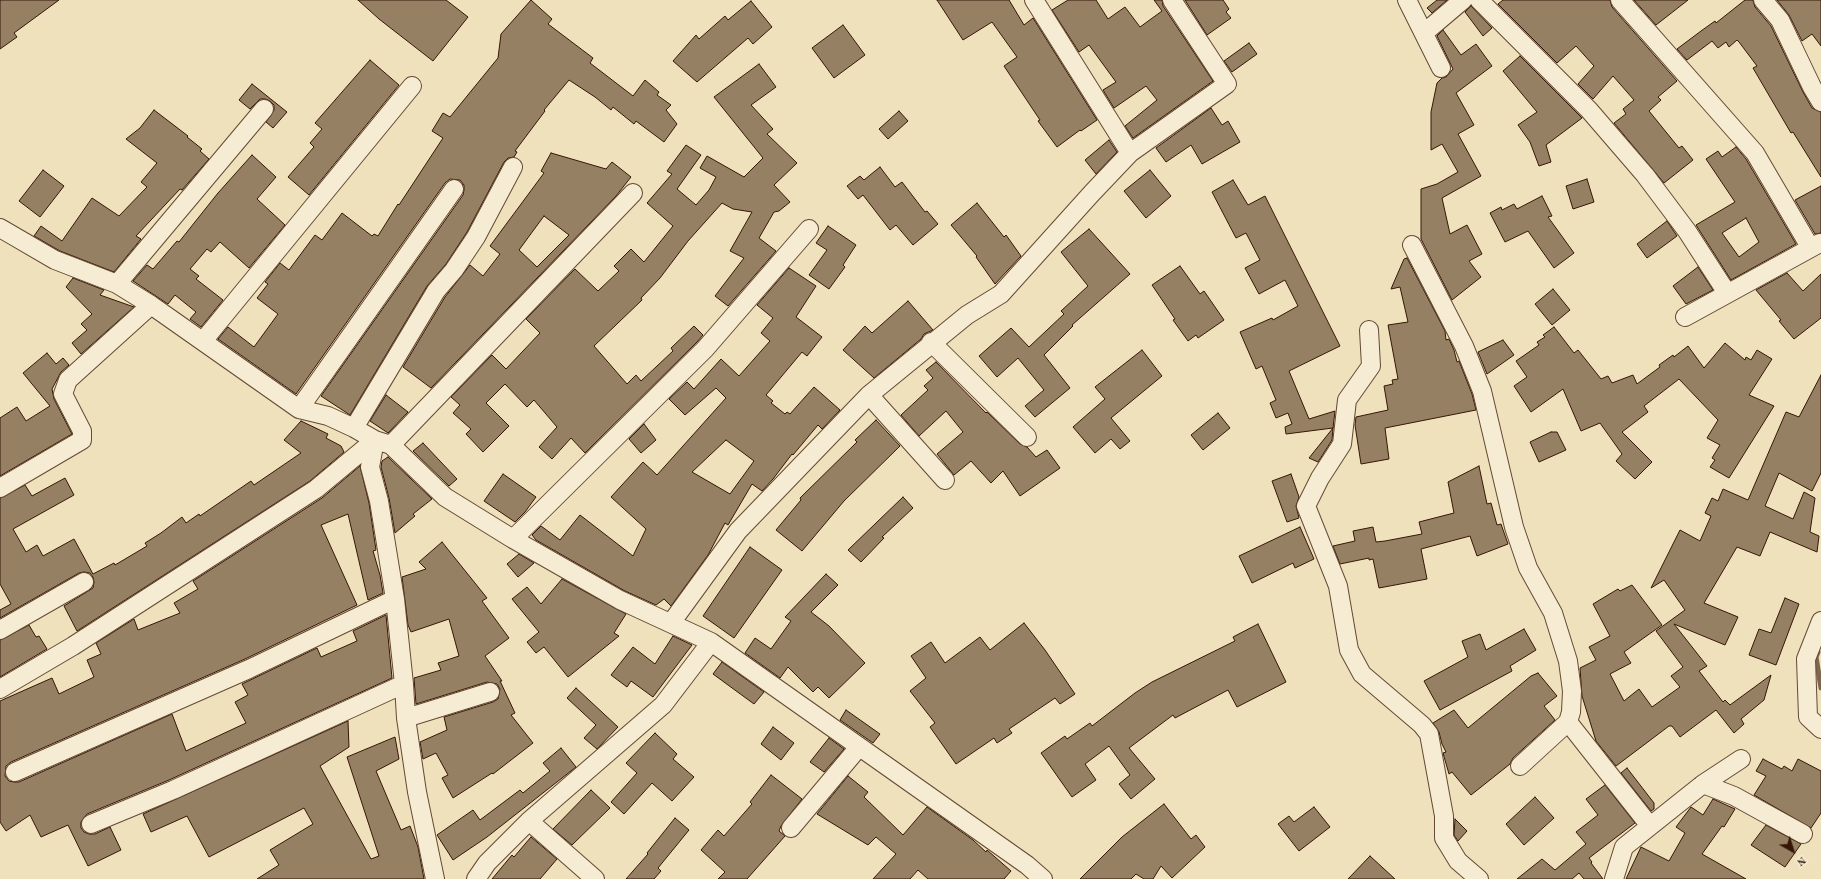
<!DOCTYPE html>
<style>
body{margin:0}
#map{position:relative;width:1821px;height:879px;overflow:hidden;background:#efe1bb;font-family:"Old Standard TT",serif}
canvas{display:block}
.north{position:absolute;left:1773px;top:831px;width:40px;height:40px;-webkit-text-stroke:3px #f5ecd3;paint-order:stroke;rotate:141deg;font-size:11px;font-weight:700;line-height:16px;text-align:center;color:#351606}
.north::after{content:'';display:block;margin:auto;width:14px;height:18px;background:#351606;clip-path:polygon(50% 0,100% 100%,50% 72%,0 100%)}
</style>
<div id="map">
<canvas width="1821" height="879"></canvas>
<div class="north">N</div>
</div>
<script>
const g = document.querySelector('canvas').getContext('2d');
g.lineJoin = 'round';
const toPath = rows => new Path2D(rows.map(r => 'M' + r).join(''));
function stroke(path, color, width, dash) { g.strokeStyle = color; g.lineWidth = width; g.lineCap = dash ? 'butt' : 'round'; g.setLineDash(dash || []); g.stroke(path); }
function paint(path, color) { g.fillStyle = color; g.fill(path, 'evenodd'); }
const stream = toPath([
 [1818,652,1816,657,1821,688]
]);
const building = toPath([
 [0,0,59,0,14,33,17,37,0,49,0,0],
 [358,0,446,0,468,17,433,61,379,19,358,0],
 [531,0,552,19,548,24,593,58,590,63,633,96,645,80,659,92,657,95,671,105,666,110,677,124,664,142,636,121,634,124,613,107,611,110,595,97,569,80,544,110,545,111,515,151,517,152,514,157,508,158,504,162,467,232,446,264,427,286,350,415,321,396,463,195,464,190,464,185,460,180,450,179,445,183,296,394,218,339,228,327,254,347,278,314,257,298,268,284,265,282,280,263,289,270,315,235,322,240,342,213,372,236,374,234,378,236,398,204,399,205,443,138,432,131,443,113,450,117,498,58,501,34,531,0],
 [937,0,1009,0,1024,25,1033,18,1097,120,1081,131,1080,130,1057,147,1038,121,1040,120,1004,66,1017,57,992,22,963,40,937,0],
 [1068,0,1096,0,1108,19,1125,7,1140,27,1162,11,1154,0,1162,0,1163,6,1213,81,1133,138,1125,126,1157,100,1146,86,1114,108,1103,90,1116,82,1089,45,1079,52,1052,10,1068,0],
 [1185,0,1223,0,1229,9,1226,12,1231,18,1207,35,1185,0],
 [1437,0,1447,0,1432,13,1427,8,1437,0],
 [1503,0,1610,0,1612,7,1677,81,1658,97,1661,100,1649,111,1679,148,1682,146,1693,160,1664,183,1614,123,1626,114,1623,109,1634,100,1613,76,1593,99,1578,84,1594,66,1576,46,1557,63,1498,4,1503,0],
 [1634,0,1688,0,1656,25,1634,0],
 [1745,0,1753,0,1755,7,1771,26,1803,92,1812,108,1821,112,1821,177,1793,132,1791,133,1753,68,1757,66,1739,42,1737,40,1729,47,1726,42,1718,48,1712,41,1687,60,1677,49,1701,31,1715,21,1716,23,1745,0],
 [1777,0,1821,0,1821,46,1812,34,1802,41,1789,15,1777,0],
 [751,1,772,27,753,44,748,38,697,82,673,61,696,35,699,39,725,16,728,20,751,1],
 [1471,6,1492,28,1483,36,1465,12,1471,6],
 [843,25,865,55,834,78,812,48,843,25],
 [1443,30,1461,55,1476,44,1492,66,1456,93,1474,125,1458,134,1481,176,1442,198,1450,234,1467,225,1482,254,1469,261,1481,277,1452,300,1421,239,1421,189,1437,184,1458,172,1442,144,1431,150,1431,112,1437,83,1442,78,1446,77,1453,69,1437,36,1443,30],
 [1249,43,1257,54,1232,72,1224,61,1249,43],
 [1520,56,1582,118,1546,145,1551,162,1539,166,1530,142,1518,125,1537,112,1503,71,1520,56],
 [370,60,399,85,309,195,288,177,314,147,310,143,322,129,315,123,370,60],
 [759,64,776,87,751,105,773,129,767,134,797,163,774,185,790,202,779,211,774,212,759,238,776,251,728,306,715,296,744,258,730,251,752,212,733,209,722,203,688,241,660,278,641,298,642,300,594,346,627,384,636,375,641,381,673,351,671,348,694,326,703,335,697,342,585,453,571,438,552,459,539,447,557,427,534,400,527,407,505,384,486,403,509,426,483,452,466,434,471,429,453,413,460,405,451,397,492,355,506,369,540,333,526,319,575,269,598,291,619,271,614,266,631,249,644,262,673,226,647,203,672,174,667,171,686,145,701,155,677,189,696,205,709,190,716,177,700,168,707,156,744,177,763,158,714,97,759,64],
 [252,84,287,112,273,128,266,122,274,110,274,105,270,101,265,99,260,99,250,109,239,100,252,84],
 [1211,108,1222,125,1228,121,1240,142,1202,164,1191,145,1166,162,1156,148,1211,108],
 [154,110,188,136,187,137,202,149,200,151,209,159,182,190,180,189,136,236,141,239,114,272,60,251,34,236,41,226,62,241,92,198,119,216,147,187,141,182,157,163,126,139,140,128,154,110],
 [899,111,908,121,888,139,879,129,899,111],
 [1109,140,1117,152,1096,174,1085,160,1109,140],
 [1736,147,1746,159,1796,244,1731,280,1696,225,1735,202,1706,159,1718,151,1722,157,1736,147],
 [1746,218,1759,242,1739,257,1722,233,1746,218],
 [551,153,606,169,612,162,631,177,616,196,431,388,403,367,445,297,470,265,483,276,500,254,490,246,544,173,541,171,551,153],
 [544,216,569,235,537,267,519,250,544,216],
 [252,155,276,177,257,199,285,225,249,268,220,242,211,252,207,249,190,269,199,276,196,279,223,300,201,327,190,319,196,312,175,295,168,304,133,281,147,265,153,269,177,241,179,242,218,193,252,155],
 [880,167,895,187,902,182,925,212,927,211,938,224,913,245,896,225,890,230,863,195,858,199,847,186,860,176,864,180,880,167],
 [43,170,64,186,40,217,19,201,43,170],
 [1150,170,1171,196,1146,218,1124,191,1150,170],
 [1587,179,1594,202,1573,209,1566,186,1587,179],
 [1233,180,1248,205,1265,196,1340,346,1289,371,1309,419,1335,411,1333,428,1286,434,1285,427,1292,424,1288,413,1276,418,1270,403,1276,400,1262,366,1256,369,1240,332,1272,318,1273,320,1298,306,1285,280,1259,294,1245,268,1260,260,1246,233,1236,238,1212,192,1233,180],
 [1821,186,1821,233,1815,234,1795,200,1821,186],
 [1542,196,1552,216,1548,217,1574,253,1554,268,1528,231,1505,242,1490,213,1501,207,1502,210,1514,204,1517,209,1542,196],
 [977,203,1004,237,1006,235,1021,256,995,284,976,257,977,256,951,225,977,203],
 [1667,221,1677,236,1647,258,1637,244,1667,221],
 [828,226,856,245,843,265,845,267,829,289,809,275,827,250,816,243,828,226],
 [1089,229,1130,274,1072,325,1073,326,1044,355,1070,388,1035,417,1025,406,1044,390,1018,358,997,377,979,356,1011,328,1029,347,1064,314,1061,311,1088,286,1061,252,1089,229],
 [1407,258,1445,331,1446,340,1449,339,1454,350,1457,362,1459,361,1472,394,1476,410,1385,428,1389,459,1361,464,1355,425,1356,417,1388,410,1384,386,1393,384,1392,380,1398,379,1388,325,1408,322,1400,287,1391,289,1404,259,1407,258],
 [1180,266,1200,294,1204,291,1224,320,1198,338,1196,335,1188,341,1173,320,1175,319,1152,285,1180,266],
 [1698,267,1713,290,1686,304,1673,286,1698,267],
 [789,268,816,286,796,317,822,337,807,356,802,352,766,395,773,401,771,403,785,414,787,412,790,414,814,387,840,410,822,429,818,425,793,455,792,454,773,479,762,491,752,484,728,525,725,523,708,555,671,606,664,599,656,605,625,591,536,540,532,535,541,526,560,540,580,515,633,556,646,529,611,497,643,462,657,475,726,398,716,388,685,415,669,399,687,382,694,389,721,359,739,376,770,341,761,333,773,318,757,305,789,268],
 [726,440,754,461,730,494,692,472,726,440],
 [1787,273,1803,291,1821,274,1821,318,1794,339,1779,321,1781,320,1756,290,1787,273],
 [73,278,104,290,100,295,134,307,81,354,72,343,87,330,81,324,92,314,66,287,73,278],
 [1553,289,1570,310,1552,325,1535,304,1553,289],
 [908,301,933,330,924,334,921,339,874,378,843,350,865,326,872,333,908,301],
 [1554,327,1574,353,1578,350,1601,379,1608,376,1612,383,1633,375,1637,384,1660,367,1659,365,1673,355,1674,357,1688,346,1704,368,1725,343,1745,360,1746,357,1751,360,1757,350,1772,359,1749,395,1774,406,1729,478,1710,467,1715,460,1712,458,1720,445,1707,438,1718,420,1679,379,1644,406,1648,412,1622,432,1652,462,1635,479,1616,461,1622,454,1600,423,1581,431,1563,389,1531,412,1514,386,1527,377,1516,361,1539,345,1537,342,1545,337,1543,335,1554,327],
 [1503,340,1514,355,1487,374,1478,352,1503,340],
 [1142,350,1162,376,1111,418,1130,441,1120,449,1111,439,1095,453,1073,427,1105,399,1095,387,1142,350],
 [47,353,56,364,63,358,69,365,61,372,52,389,54,399,72,434,0,476,0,418,17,407,26,421,50,406,23,373,47,353],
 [936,362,986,413,987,412,1020,444,1027,447,1036,457,1047,450,1060,468,1020,496,1003,471,991,483,971,461,954,475,937,454,963,432,946,411,919,436,901,415,928,390,924,386,933,378,926,370,936,362],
 [1821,375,1821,473,1812,491,1779,473,1765,506,1793,519,1804,492,1815,498,1810,532,1819,536,1817,552,1770,532,1760,556,1737,547,1704,603,1738,617,1725,645,1674,624,1707,666,1699,671,1723,702,1725,700,1730,705,1771,675,1764,700,1741,719,1744,724,1734,733,1716,710,1680,737,1672,726,1669,726,1616,766,1596,741,1582,696,1580,668,1596,660,1589,647,1610,636,1593,604,1618,589,1620,591,1632,585,1662,625,1624,652,1631,663,1610,674,1624,701,1639,689,1652,707,1680,687,1671,676,1683,667,1656,631,1685,610,1664,580,1651,588,1680,530,1700,541,1711,516,1705,513,1712,498,1718,501,1723,489,1748,500,1786,412,1799,417,1821,375],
 [386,395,408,412,388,433,370,421,386,395],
 [1218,413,1230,428,1203,450,1191,435,1218,413],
 [876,420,900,446,844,501,802,551,776,530,801,500,800,498,857,442,855,440,876,420],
 [301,421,328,434,326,438,341,446,344,452,310,481,77,631,64,606,93,588,94,582,93,577,90,573,84,572,79,573,0,618,0,610,11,604,0,584,0,498,25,485,32,496,65,478,74,495,13,529,26,552,37,545,43,556,74,539,93,574,114,563,115,565,147,546,145,543,161,533,182,517,186,523,199,514,200,516,251,481,254,485,301,453,284,440,301,421],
 [644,424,656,440,641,453,629,439,644,424],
 [1333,428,1332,440,1318,462,1309,458,1333,428],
 [1551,432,1557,432,1566,450,1539,462,1530,442,1551,432],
 [423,443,457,479,449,486,413,451,423,443],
 [388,457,432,499,413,514,415,516,395,533,389,498,381,467,382,461,388,457],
 [360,466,369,503,376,550,373,551,380,575,383,593,368,600,348,514,321,525,357,605,245,659,11,762,6,766,5,776,9,781,14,782,19,782,172,714,186,751,246,723,235,702,248,695,242,684,317,648,321,657,357,641,353,631,386,615,392,678,169,780,87,814,81,822,81,828,84,832,89,834,95,834,110,827,121,850,88,866,68,825,41,837,30,815,6,831,0,822,0,701,52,678,59,694,94,677,87,660,101,654,96,643,134,619,138,630,180,613,174,603,198,589,193,581,322,498,360,466],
 [1479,466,1487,504,1491,503,1497,525,1501,524,1508,544,1477,556,1470,536,1421,549,1427,579,1379,588,1373,559,1369,560,1369,558,1340,564,1333,546,1355,541,1353,531,1373,527,1376,542,1385,541,1422,534,1419,522,1454,513,1448,482,1479,466],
 [503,474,536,497,525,512,515,522,484,501,503,474],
 [1291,474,1299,497,1296,506,1299,518,1287,522,1272,481,1291,474],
 [903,497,913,508,882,537,884,538,861,562,848,550,903,497],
 [1300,527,1314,559,1295,568,1293,563,1252,583,1239,556,1300,527],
 [442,542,487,598,482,601,509,638,485,656,502,681,500,681,515,713,511,715,533,743,493,774,492,773,453,798,442,778,448,775,436,753,423,759,420,742,447,730,444,717,493,702,498,699,500,689,497,684,487,682,416,704,414,678,441,670,438,663,459,656,449,619,411,632,408,625,402,577,426,569,419,562,442,542],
 [750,547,782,570,734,638,703,616,750,547],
 [519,554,534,563,518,577,507,564,519,554],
 [826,574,838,585,811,612,829,626,865,663,829,698,818,687,813,692,788,667,780,678,745,653,755,638,771,649,791,621,785,617,826,574],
 [562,579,626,614,614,633,619,636,568,677,544,647,536,653,527,642,539,632,512,599,527,587,541,604,562,579],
 [1785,598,1799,604,1776,665,1749,655,1759,629,1771,633,1785,598],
 [1024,623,1045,650,1075,694,1060,704,1055,698,1009,729,1012,733,997,743,994,738,956,764,930,727,935,723,910,691,926,678,911,656,931,642,945,663,980,637,990,650,1024,623],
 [1258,624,1286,682,1237,707,1228,690,1175,718,1173,715,1129,748,1155,779,1131,799,1119,784,1130,775,1109,746,1085,764,1096,780,1072,797,1041,753,1065,736,1067,739,1090,723,1092,726,1135,693,1152,682,1235,641,1233,637,1258,624],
 [29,625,36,637,39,636,47,649,0,677,0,640,29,625],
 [1524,629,1536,650,1510,666,1512,671,1440,710,1424,681,1468,657,1462,641,1480,634,1486,650,1524,629],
 [673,636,692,645,653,697,631,681,627,687,611,675,633,647,655,664,673,636],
 [722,662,764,692,754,704,713,674,722,662],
 [1538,673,1557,696,1544,706,1555,720,1513,758,1510,764,1471,795,1452,772,1449,774,1443,753,1446,752,1442,744,1439,732,1433,723,1454,710,1468,728,1531,676,1538,673],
 [576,688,618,727,597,749,584,738,596,725,567,698,576,688],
 [846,710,880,734,873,743,840,720,846,710],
 [348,721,349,747,320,766,371,859,379,856,347,757,395,737,399,759,376,771,401,830,410,826,418,847,424,879,257,879,279,865,270,850,313,824,304,808,209,857,187,816,151,832,143,814,348,721],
 [773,727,794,743,781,760,761,744,773,727],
 [655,733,677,754,673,759,694,777,672,801,652,783,624,814,611,802,637,773,626,763,655,733],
 [829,738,844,749,824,772,810,762,829,738],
 [561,748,576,767,487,837,453,860,437,835,473,810,480,820,520,790,523,793,550,771,543,763,561,748],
 [1763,759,1782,769,1784,766,1792,771,1798,759,1821,771,1821,813,1811,828,1754,795,1766,776,1756,771,1763,759],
 [1627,768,1654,803,1654,809,1651,811,1621,773,1627,768],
 [771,775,802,799,781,826,779,831,785,836,747,879,718,879,725,872,701,850,718,830,724,836,752,804,750,802,771,775],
 [848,776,868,792,864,797,903,835,927,807,973,840,986,852,987,850,1011,871,1004,879,928,879,918,870,910,879,873,879,896,854,876,837,868,845,817,814,848,776],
 [1605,785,1635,823,1589,858,1592,862,1591,863,1603,879,1584,879,1579,873,1572,879,1517,879,1542,859,1555,870,1586,844,1576,832,1598,815,1586,799,1605,785],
 [591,790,610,808,572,845,553,829,591,790],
 [1535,797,1554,818,1524,845,1506,824,1535,797],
 [1713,799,1735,809,1724,827,1722,826,1702,854,1746,879,1626,879,1641,847,1669,861,1685,833,1676,827,1691,807,1703,815,1713,799],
 [1164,804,1191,839,1196,835,1205,847,1172,878,1161,866,1153,879,1144,879,1136,874,1131,879,1080,879,1122,837,1164,804],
 [1314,807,1330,827,1299,851,1278,824,1289,816,1294,822,1314,807],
 [675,818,689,830,658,868,661,871,654,879,626,879,648,854,647,853,675,818],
 [1455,819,1467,831,1458,841,1454,835,1455,819],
 [1766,825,1801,844,1785,867,1751,845,1766,825],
 [531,837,557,859,540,879,492,879,512,855,514,857,531,837],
 [1370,856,1395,879,1348,879,1370,856]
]);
const street = toPath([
 [1034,0,1130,153],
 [1407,0,1441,68],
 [1479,0,1589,110,1645,175,1687,231,1727,293],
 [1620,0,1755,153,1810,247],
 [1763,0,1780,20,1812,87,1821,102],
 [1424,33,1463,0],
 [0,228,55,260,117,284,151,305,299,409,328,416,354,428,375,440,391,445,445,497,513,539,620,600,711,642,1027,865,1043,879],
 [1412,245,1464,346,1482,391,1514,527,1528,568,1553,613,1568,661,1572,691,1571,712,1568,722,1520,766],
 [117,284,264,109],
 [1685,317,1820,243],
 [1369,330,1371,366,1347,400,1342,444,1320,478,1306,506,1338,586,1349,650,1362,674,1422,725,1429,734,1444,816,1444,838,1458,861,1479,879],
 [203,341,412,86],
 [931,342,1027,437],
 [869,395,945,480],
 [299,409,454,189],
 [354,428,436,291,454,270,476,237,513,167],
 [375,440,370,467,379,501,395,599,404,684,406,718,417,792,435,879],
 [391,445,633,193],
 [0,488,82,440,82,431,63,394,68,380,151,305],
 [513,539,705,349,809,229],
 [1821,621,1806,659,1808,717,1821,729],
 [671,623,738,531,869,395,967,315,1001,294,1092,193,1130,153,1227,84,1172,0],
 [0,630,84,582],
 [0,689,73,646,316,489,375,440],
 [406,718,490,692],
 [1568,722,1650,826],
 [15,772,249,669,395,599],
 [1703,784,1734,796,1803,834],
 [529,821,595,879],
 [91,824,173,790,404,684],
 [791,828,859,747],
 [476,879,487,863,529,821,663,705,711,642],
 [1614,879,1624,847,1703,784,1741,759]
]);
stroke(stream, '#7f664d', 5);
paint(building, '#968064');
stroke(building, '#351606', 1);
stroke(street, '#644933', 20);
stroke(street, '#f5ecd3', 18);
</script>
